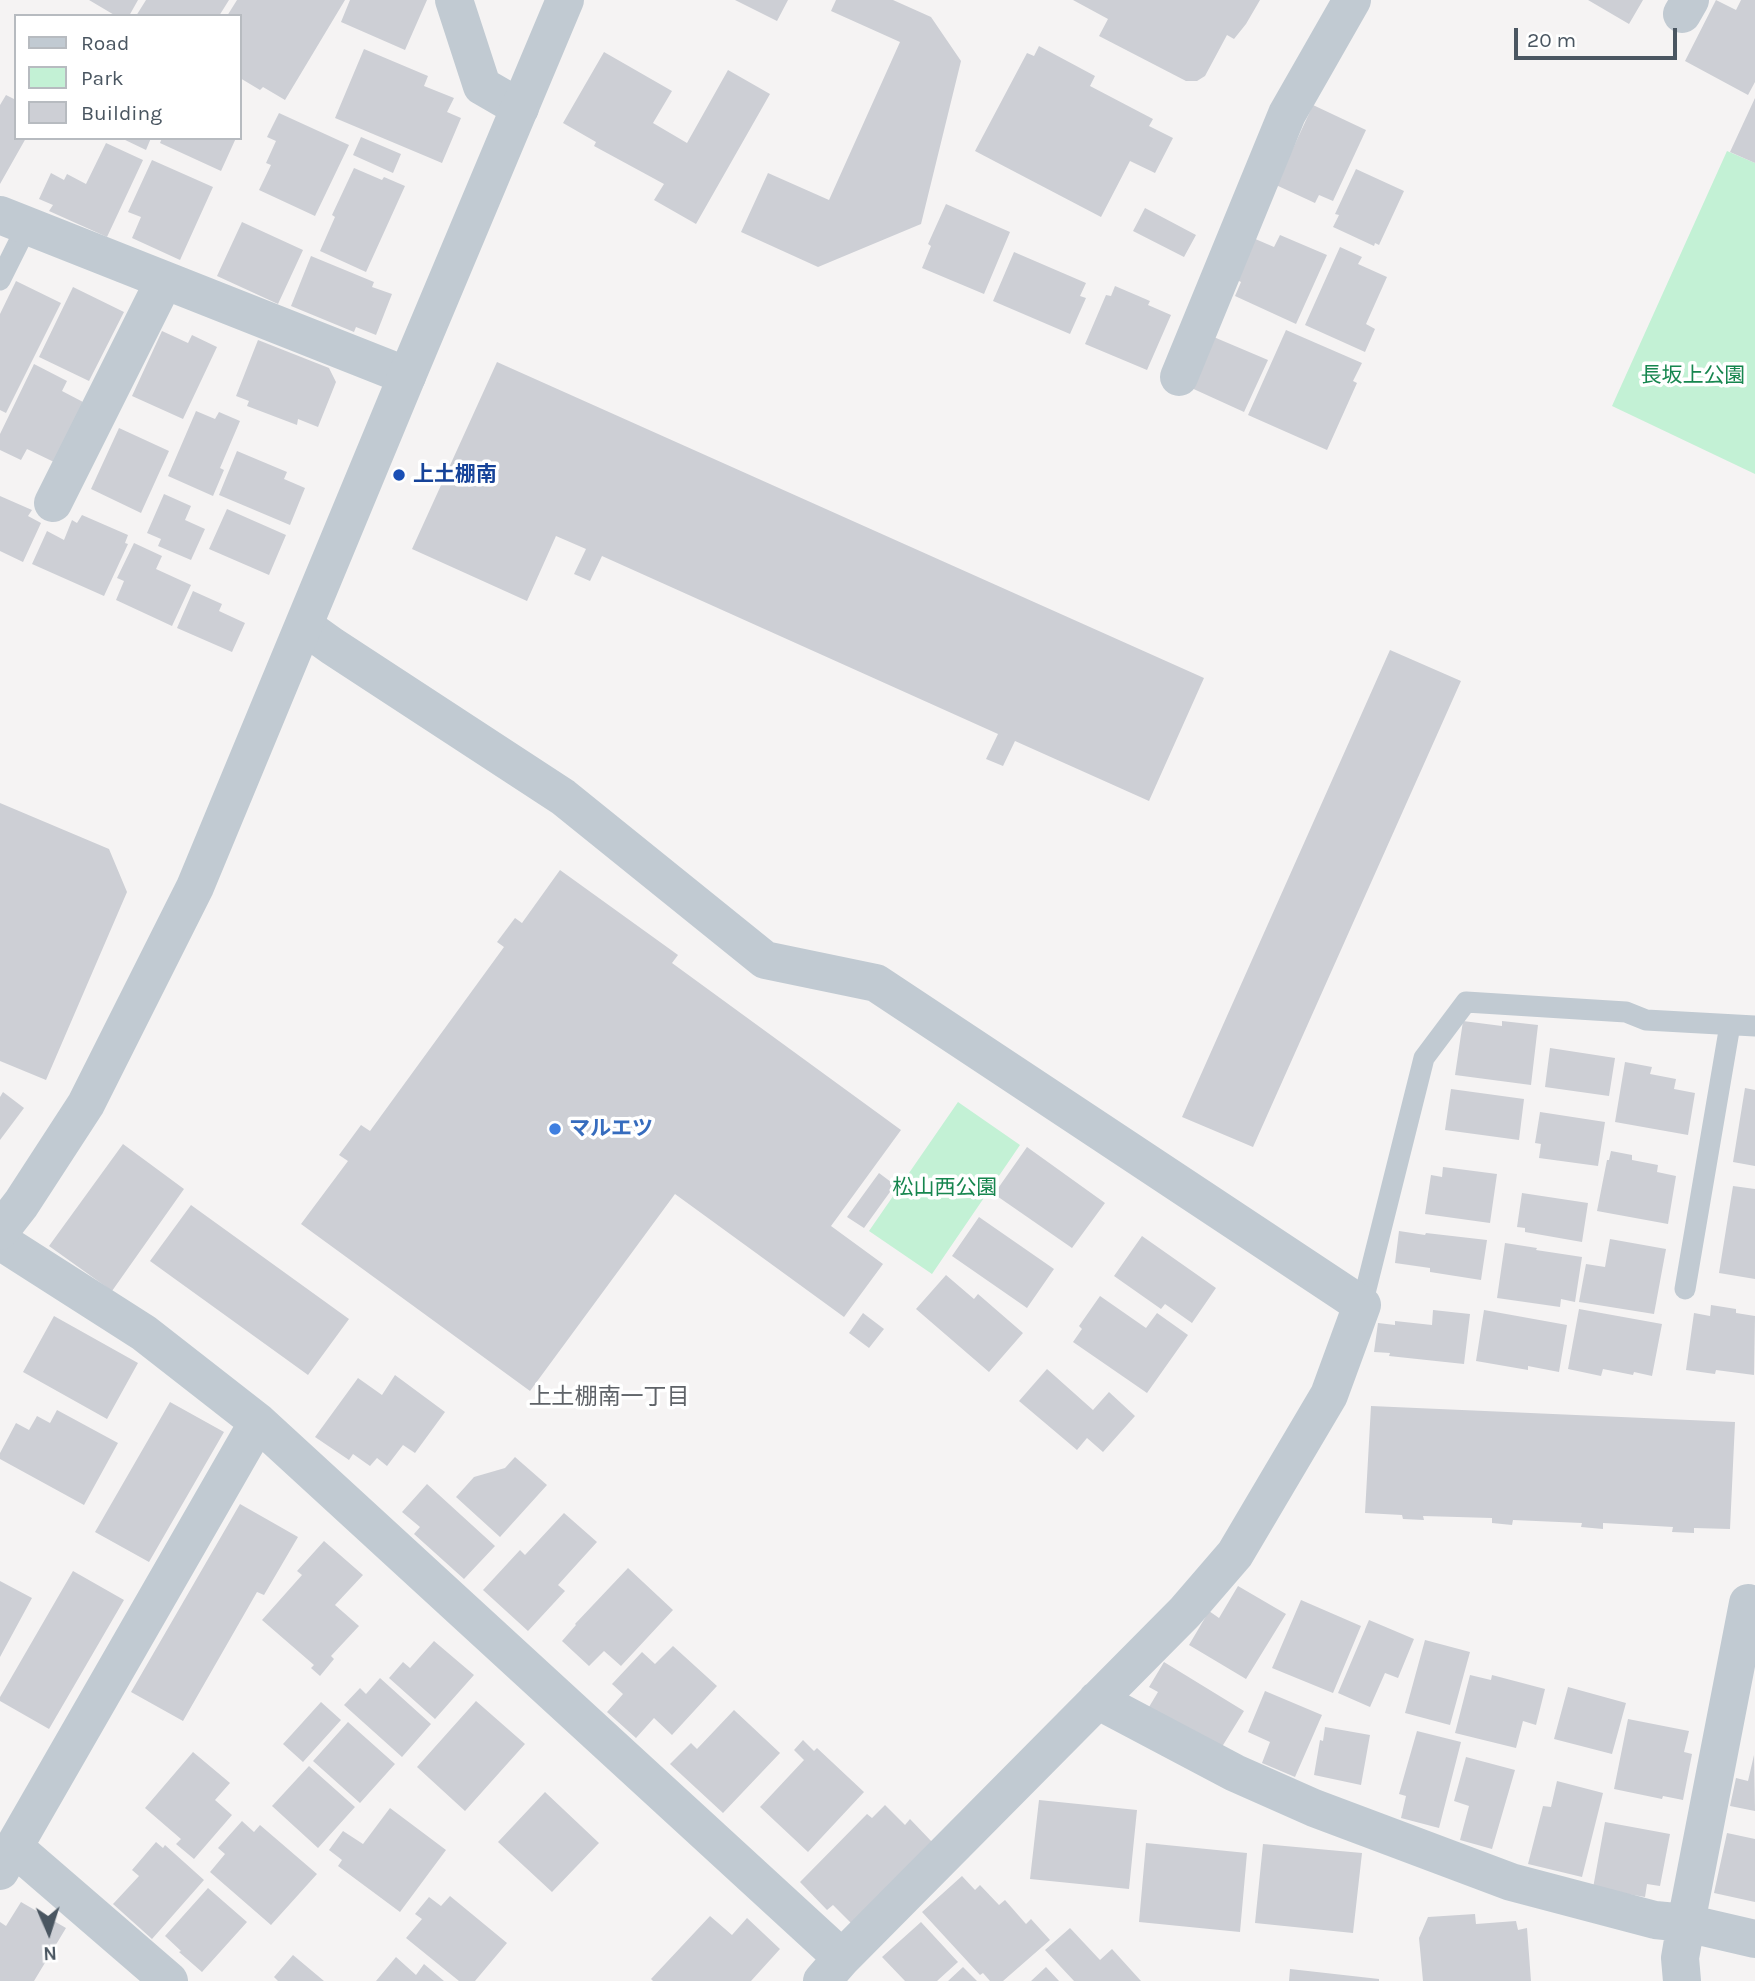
<!DOCTYPE html>
<meta charset="utf-8">
<style>
body{margin:0}
#map{position:relative;width:1755px;height:1981px;overflow:hidden;background:#f5f3f3;font-family:Karla,sans-serif}
canvas{display:block}
.legend{position:absolute;left:14px;top:14px;width:228px;height:126px;box-sizing:border-box;background:#fff;border:2px solid #b7bbc0;margin:0;padding:9px 12px;list-style:none;font-size:21px;color:#4a5661}
.legend li{display:flex;align-items:center;gap:14px;height:35px}
.legend b{width:35px;border:2px solid #b7bbc0}
.north{position:absolute;left:14px;top:1897px;width:70px;height:70px;-webkit-text-stroke:5px #fff;paint-order:stroke;rotate:177deg;font-size:19px;font-weight:700;line-height:28px;text-align:center;color:#4a5661}
.north::after{content:'';display:block;margin:auto;width:24px;height:32px;background:#4a5661;clip-path:polygon(50% 0,100% 100%,50% 72%,0 100%)}
.scale{position:absolute;left:1514px;top:28px;width:163px;height:32px;box-sizing:border-box;border:4px solid #4a5661;border-top:0;padding-left:9px;font-size:21px;line-height:24px;white-space:nowrap;color:#4a5661;-webkit-text-stroke:5px #fff;paint-order:stroke}
</style>
<div id="map">
<canvas width="1755" height="1981"></canvas>
<ul class="legend">
<li><b style="height:9px;background:#c1cad2"></b>Road</li>
<li><b style="height:19px;background:#c3f1d5"></b>Park</li>
<li><b style="height:19px;background:#cdcfd5"></b>Building</li>
</ul>
<div class="north">N</div>
<div class="scale">20 m</div>
</div>
<script>
const g = document.querySelector('canvas').getContext('2d');
g.lineJoin = 'round';
function paint(path, color) { g.fillStyle = color; g.fill(path, 'evenodd'); }
const toPath = rows => new Path2D(rows.map(r => 'M' + r).join(''));
function stroke(path, color, width, dash) { g.strokeStyle = color; g.lineWidth = width; g.lineCap = dash ? 'butt' : 'round'; g.setLineDash(dash || []); g.stroke(path); }
function write(font, color, halo, rows, align = 'center') {
  g.font = font + ' Karla,"Noto Sans JP",sans-serif'; g.lineWidth = 7; g.setLineDash([]); g.textBaseline = 'middle'; g.strokeStyle = halo; g.fillStyle = color; for (const [text, x, y, turn = 0] of rows) {
    g.save(); g.translate(x, y); g.rotate((+turn || 0) * Math.PI / 180); g.textAlign = isNaN(turn) ? turn : align; if (halo) g.strokeText(text, 0, 0); g.fillText(text, 0, 0); g.restore();
  }
}
const green = toPath([
 [1727,151,1755,163,1755,474,1612,406],
 [958,1102,1020,1145,932,1274,869,1231]
]);
const building = toPath([
 [89,0,138,0,129,16,116,16],
 [146,0,229,0,219,16,136,16],
 [237,0,345,0,285,100,263,87,260,90,240,78,240,16,227,16],
 [350,0,427,0,405,50,341,22],
 [735,0,788,0,777,21],
 [836,0,893,0,931,17,961,61,921,224,818,267,741,232,768,173,829,200,900,42,831,11],
 [1073,0,1260,0,1246,24,1234,39,1227,35,1205,76,1197,81,1186,81,1099,36,1108,19],
 [1588,0,1643,0,1629,24],
 [1716,0,1736,10,1741,0,1755,0,1755,82,1748,95,1685,61],
 [1039,46,1095,76,1090,86,1153,119,1149,126,1173,138,1155,173,1130,161,1101,217,975,151,1027,53,1034,56],
 [364,49,428,76,424,86,454,98,447,112,461,118,442,163,335,118],
 [604,52,672,91,653,123,687,143,728,70,770,94,696,224,654,200,664,184,594,146,596,142,563,123],
 [6,95,16,100,16,138,26,138,0,184,0,105],
 [1755,98,1755,163,1730,152],
 [1313,105,1366,130,1333,201,1319,195,1315,203,1276,185],
 [279,113,349,145,315,216,259,190,271,165,266,163,276,141,267,137],
 [361,137,401,154,393,173,353,155],
 [121,138,151,138,146,150],
 [162,138,236,138,221,171,160,143],
 [106,143,143,160,107,237,49,211,53,205,39,199,51,173,64,180,67,174,86,184],
 [152,160,213,187,180,260,132,238,141,217,128,212],
 [354,168,382,180,384,177,405,186,366,272,320,251,335,217,332,215],
 [1356,169,1404,191,1379,245,1375,243,1374,246,1333,227,1339,215,1335,214],
 [946,204,1010,232,984,294,922,268,931,246,928,244],
 [1145,208,1196,235,1184,257,1133,231],
 [242,222,303,250,278,304,217,276],
 [1280,235,1327,255,1296,324,1235,296,1241,282,1235,279,1253,238,1274,247],
 [1340,247,1362,257,1358,264,1387,277,1366,324,1375,329,1365,352,1305,325],
 [1014,252,1086,283,1080,296,1086,298,1070,334,993,301],
 [311,256,374,282,372,287,392,294,376,335,356,327,354,332,291,306],
 [16,281,61,303,6,413,0,410,0,314],
 [1115,286,1150,301,1148,305,1171,315,1147,370,1085,344,1106,295,1111,296],
 [73,287,124,312,89,381,39,357],
 [1286,330,1362,363,1353,381,1357,383,1327,450,1248,415],
 [162,331,188,343,192,335,217,347,183,419,132,396],
 [1209,335,1268,360,1244,412,1187,386],
 [258,340,329,368,336,382,318,427,298,419,297,425,247,406,249,401,236,396],
 [497,362,1204,678,1149,801,1015,741,1003,766,986,759,998,734,602,556,590,581,574,574,586,549,556,536,527,601,412,549],
 [34,364,67,381,62,391,83,402,54,462,27,449,21,460,0,450,0,434],
 [196,411,215,419,219,412,240,421,220,468,224,470,213,496,168,476],
 [119,428,169,451,141,513,91,489],
 [237,451,287,472,284,479,305,488,290,525,219,495],
 [164,494,191,506,185,520,205,529,191,560,158,546,161,539,147,533],
 [0,496,32,510,28,516,41,523,23,562,0,551],
 [227,509,286,535,269,575,209,549],
 [82,515,128,535,125,543,128,544,104,596,32,564,47,531,64,540,72,520,77,523],
 [134,543,162,556,156,569,191,585,172,626,116,600,124,581,117,578],
 [193,591,222,604,219,611,245,623,232,652,177,628],
 [1390,650,1461,681,1253,1147,1182,1117],
 [0,803,109,849,127,892,46,1080,0,1061],
 [560,870,678,955,672,963,901,1130,831,1226,883,1264,844,1317,675,1194,530,1391,301,1224,348,1161,339,1155,361,1125,370,1131,504,947,497,942,515,918,522,923],
 [1463,1021,1502,1026,1502,1021,1538,1025,1531,1085,1455,1075],
 [1550,1048,1615,1058,1609,1096,1545,1087],
 [1625,1062,1652,1067,1650,1074,1676,1079,1674,1089,1695,1093,1688,1135,1615,1122],
 [1745,1088,1755,1090,1755,1166,1733,1162],
 [1451,1089,1524,1099,1519,1140,1445,1130],
 [3,1092,24,1108,0,1140,0,1097],
 [1540,1112,1605,1122,1598,1166,1539,1158,1541,1144,1535,1143],
 [123,1144,184,1189,112,1291,49,1246],
 [1027,1147,1105,1203,1072,1248,994,1194],
 [1611,1151,1632,1155,1632,1160,1658,1165,1657,1172,1676,1176,1668,1224,1597,1211,1607,1160,1609,1160],
 [1443,1167,1497,1174,1490,1223,1425,1214,1431,1175,1442,1177],
 [879,1173,895,1185,864,1228,847,1217],
 [1733,1186,1755,1189,1755,1279,1719,1273],
 [1522,1193,1588,1203,1582,1242,1525,1232,1525,1228,1517,1227],
 [191,1205,349,1319,308,1375,150,1261],
 [979,1217,1054,1269,1027,1308,952,1256],
 [1399,1231,1425,1235,1426,1233,1487,1240,1481,1280,1430,1272,1430,1268,1395,1263],
 [1142,1236,1216,1288,1192,1323,1165,1304,1161,1309,1114,1276],
 [1610,1239,1666,1249,1654,1314,1579,1302,1586,1264,1605,1267],
 [1505,1243,1537,1248,1536,1250,1582,1257,1575,1302,1561,1299,1560,1307,1497,1298],
 [946,1275,974,1299,978,1294,1023,1333,989,1372,916,1309],
 [1100,1296,1146,1328,1157,1313,1188,1335,1147,1393,1073,1342,1082,1329,1079,1326],
 [1711,1305,1736,1309,1736,1313,1755,1316,1754,1375,1716,1370,1715,1374,1686,1370,1694,1313,1710,1316],
 [1579,1309,1662,1324,1652,1376,1634,1372,1633,1375,1603,1369,1601,1376,1568,1369],
 [1433,1310,1470,1314,1464,1364,1389,1356,1390,1353,1374,1352,1378,1323,1395,1325,1395,1321,1432,1325],
 [1484,1310,1567,1325,1559,1372,1528,1366,1528,1370,1476,1361],
 [863,1313,884,1329,869,1348,849,1333],
 [54,1316,138,1363,107,1419,23,1372],
 [1047,1369,1093,1410,1109,1392,1135,1416,1103,1452,1087,1438,1077,1450,1019,1401],
 [395,1375,445,1412,415,1453,403,1445,387,1466,377,1458,370,1466,353,1454,349,1460,315,1437,358,1378,382,1395],
 [170,1402,224,1432,149,1562,95,1532],
 [1371,1406,1735,1422,1730,1529,1694,1528,1694,1533,1672,1532,1673,1527,1603,1523,1603,1529,1581,1527,1582,1523,1513,1520,1512,1525,1492,1523,1492,1518,1423,1516,1424,1520,1403,1519,1402,1515,1365,1513],
 [57,1410,118,1443,84,1505,0,1459,0,1453,16,1423,29,1430,37,1416,50,1423],
 [515,1457,547,1485,500,1537,456,1497,474,1477,505,1468],
 [427,1484,495,1546,464,1579,414,1534,420,1527,402,1512],
 [240,1504,298,1537,264,1595,257,1592,183,1721,131,1692],
 [564,1513,597,1542,558,1585,565,1591,528,1631,483,1590,520,1550,525,1555],
 [324,1541,363,1575,335,1605,359,1626,331,1656,334,1659,320,1676,311,1668,314,1665,262,1620,302,1575,297,1571],
 [628,1568,673,1610,621,1666,604,1651,589,1666,562,1641,576,1625,575,1624],
 [73,1571,124,1600,49,1729,0,1701,0,1697],
 [0,1581,32,1598,0,1657],
 [1238,1586,1286,1614,1246,1679,1189,1645,1209,1611,1219,1618],
 [1301,1600,1361,1626,1333,1693,1272,1668],
 [1369,1620,1414,1639,1398,1678,1385,1673,1370,1707,1338,1693],
 [1425,1640,1470,1652,1450,1725,1405,1713],
 [434,1641,474,1675,435,1719,389,1678,403,1662,410,1668],
 [673,1646,717,1686,672,1735,654,1718,636,1738,607,1712,623,1694,612,1684,642,1652,655,1664],
 [1164,1662,1244,1711,1220,1750,1149,1707,1158,1692,1149,1687],
 [1470,1675,1491,1680,1492,1675,1545,1689,1536,1725,1523,1721,1516,1748,1455,1733],
 [380,1678,431,1724,402,1757,344,1705,360,1688,366,1694],
 [1568,1687,1626,1703,1612,1754,1554,1739],
 [1265,1691,1322,1715,1295,1777,1262,1763,1270,1742,1248,1732],
 [476,1701,525,1744,465,1811,417,1767],
 [321,1702,341,1720,303,1762,283,1744],
 [734,1710,780,1753,723,1813,670,1764,691,1743,697,1749],
 [1628,1719,1689,1731,1684,1752,1692,1754,1683,1800,1663,1796,1662,1799,1614,1789],
 [348,1722,395,1764,360,1803,313,1761],
 [1325,1727,1370,1735,1361,1785,1314,1775,1320,1740,1323,1741],
 [1417,1731,1461,1742,1439,1828,1401,1818,1406,1796,1399,1794],
 [803,1740,814,1751,817,1748,864,1792,808,1852,760,1807,804,1760,794,1750],
 [193,1752,230,1783,215,1800,232,1815,194,1859,176,1844,181,1839,145,1808],
 [1754,1755,1755,1811,1730,1806,1736,1778,1748,1781],
 [1466,1757,1515,1770,1492,1849,1460,1840,1469,1806,1454,1801],
 [309,1766,355,1807,318,1848,272,1806],
 [1557,1781,1603,1793,1582,1877,1528,1864,1543,1806,1551,1807],
 [545,1792,599,1843,552,1892,498,1842],
 [1039,1800,1137,1810,1129,1889,1030,1879],
 [885,1805,905,1825,910,1819,933,1843,852,1924,833,1905,827,1910,800,1882,867,1814,872,1818],
 [390,1808,446,1850,400,1912,338,1866,342,1860,329,1850,343,1831,363,1844],
 [242,1821,254,1832,260,1825,317,1874,271,1925,210,1872,225,1854,218,1848],
 [1605,1822,1670,1834,1660,1886,1647,1884,1645,1897,1593,1888],
 [1727,1833,1755,1839,1755,1902,1714,1893],
 [156,1842,163,1848,165,1845,204,1880,152,1939,113,1904,139,1876,132,1870],
 [1146,1843,1247,1853,1240,1932,1139,1922],
 [1263,1844,1362,1853,1353,1933,1255,1923],
 [962,1876,975,1890,980,1885,999,1905,1005,1900,1026,1924,1031,1919,1050,1940,1003,1981,990,1981,983,1973,980,1975,922,1912],
 [208,1888,247,1922,202,1972,179,1952,181,1951,165,1936],
 [450,1896,507,1943,475,1981,459,1981,406,1938,422,1919,415,1914,429,1897,441,1906],
 [21,1902,66,1928,34,1981,0,1981,0,1922,6,1926],
 [1475,1914,1476,1924,1516,1921,1518,1930,1527,1928,1531,1981,1423,1981,1419,1938,1428,1917],
 [710,1916,732,1935,747,1918,780,1949,751,1981,653,1981,651,1979],
 [921,1922,958,1962,937,1981,905,1981,882,1957],
 [1070,1928,1100,1960,1112,1949,1141,1981,1074,1981,1045,1950],
 [293,1955,324,1981,278,1981,274,1977],
 [396,1957,416,1975,424,1964,444,1981,376,1981],
 [963,1967,977,1981,948,1981],
 [1046,1967,1059,1981,1031,1981],
 [1290,1969,1379,1979,1379,1981,1289,1981]
]);
const service = toPath([
 [0,280,27,226],
 [1685,1289,1730,1025],
 [1362,1305,1424,1058,1466,1002,1626,1012,1646,1020,1755,1026]
]);
const minor = toPath([
 [454,0,482,86,520,108],
 [1682,14,1690,0],
 [0,215,407,376],
 [1179,377,1287,114,1352,0],
 [53,503,164,281],
 [304,626,332,646,563,797,765,960,876,983,1362,1305,1329,1395,1235,1554,1185,1612,842,1958,822,1981],
 [0,1241,144,1333,258,1422,842,1958],
 [1097,1700,1235,1773,1314,1808,1511,1882,1655,1920,1686,1923,1755,1939],
 [15,1848,169,1981],
 [0,1871,258,1422],
 [1682,1981,1680,1958,1686,1923,1748,1603]
]);
const tertiary = toPath([
 [0,1231,21,1204,86,1104,195,887,407,376,565,0]
]);
const markers = [
 [399,475,7,"#1a4fb4"],
 [555,1129,7,"#3f7fe0"]
];
const parkNames = [
 ["長坂上公園",1693,376],
 ["松山西公園",945,1188]
];
const transitNames = [
 ["上土棚南",413,475]
];
const shopNames = [
 ["マルエツ",569,1129]
];
const neighbourhoodNames = [
 ["上土棚南一丁目",609,1397]
];
paint(green, '#c3f1d5');
paint(building, '#cdcfd5');
stroke(service, '#c1cad2', 21);
stroke(minor, '#c1cad2', 38);
stroke(tertiary, '#c1cad2', 38);
for (const [x, y, r, color] of markers) { const dot = new Path2D(); dot.arc(x, y, r, 0, 2 * Math.PI); g.fillStyle = color; g.fill(dot); stroke(dot, '#fff', 2.5); }
write('21px', '#17864f', '#fff', parkNames);
write('bold 21px', '#164399', '#fff', transitNames, 'left');
write('bold 21px', '#366cbe', '#fff', shopNames, 'left');
write('23px', '#5f6368', '#fff', neighbourhoodNames);
</script>
